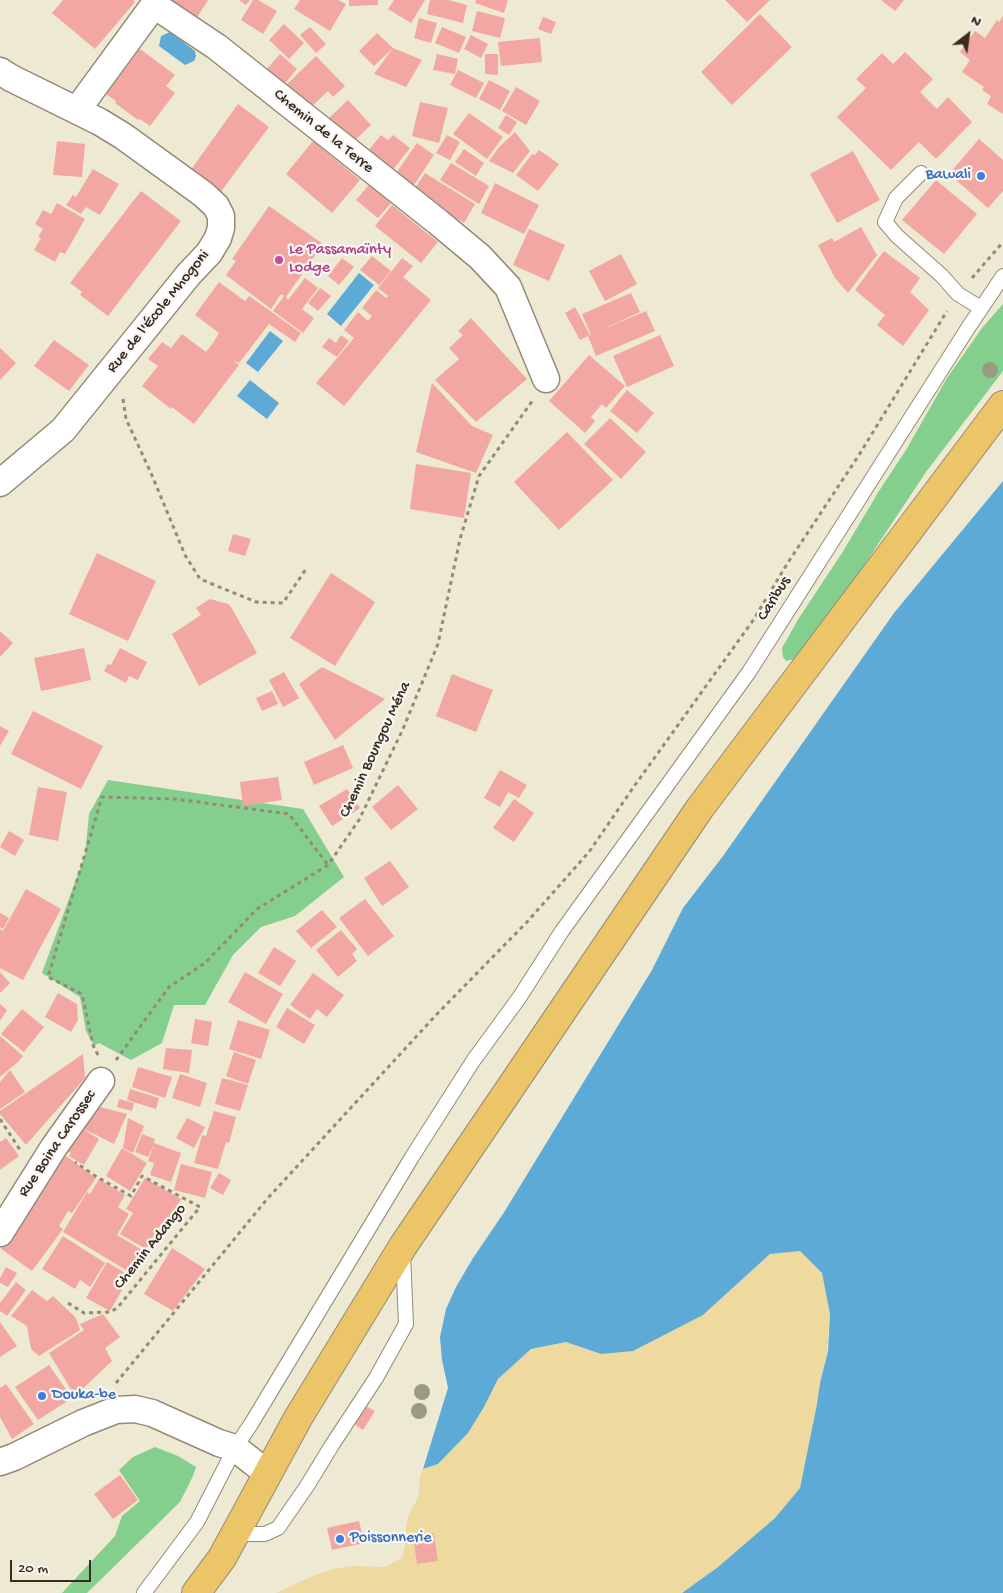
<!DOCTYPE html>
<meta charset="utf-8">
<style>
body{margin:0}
#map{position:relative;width:1003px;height:1593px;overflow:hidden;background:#eee9d2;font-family:"Gochi Hand",sans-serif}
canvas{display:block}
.north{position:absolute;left:943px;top:10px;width:50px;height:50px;-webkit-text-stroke:4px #f6f6f2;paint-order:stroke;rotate:30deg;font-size:14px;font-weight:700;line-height:20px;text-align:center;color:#3b2a1e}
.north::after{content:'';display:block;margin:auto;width:18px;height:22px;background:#3b2a1e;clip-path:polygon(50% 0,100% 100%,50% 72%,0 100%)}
.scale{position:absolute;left:10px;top:1560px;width:81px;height:22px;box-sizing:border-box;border:2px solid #3b2a1e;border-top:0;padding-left:6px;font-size:15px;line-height:18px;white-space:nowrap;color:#3b2a1e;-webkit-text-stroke:4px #f6f6f2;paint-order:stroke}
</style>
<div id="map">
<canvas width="1003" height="1593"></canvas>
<div class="north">N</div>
<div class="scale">20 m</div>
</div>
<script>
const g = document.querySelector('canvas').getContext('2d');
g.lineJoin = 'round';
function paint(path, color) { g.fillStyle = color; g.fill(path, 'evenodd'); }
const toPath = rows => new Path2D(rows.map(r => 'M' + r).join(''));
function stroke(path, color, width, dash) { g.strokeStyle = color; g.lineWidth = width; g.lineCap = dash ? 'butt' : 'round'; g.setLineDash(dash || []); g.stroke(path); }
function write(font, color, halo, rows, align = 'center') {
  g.font = font + ' "Gochi Hand",sans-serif'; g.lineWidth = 4.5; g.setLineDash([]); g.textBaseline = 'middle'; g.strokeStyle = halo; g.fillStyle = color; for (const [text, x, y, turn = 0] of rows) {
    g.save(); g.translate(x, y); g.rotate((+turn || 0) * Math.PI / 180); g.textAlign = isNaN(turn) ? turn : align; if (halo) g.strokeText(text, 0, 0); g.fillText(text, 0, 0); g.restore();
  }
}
const green = toPath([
 [1003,304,1003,371,926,472,821,630,795,659,786,661,783,657,782,648,799,618,842,553,879,491,906,450,947,378,982,328],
 [108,780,303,809,344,877,295,916,261,927,233,955,205,1005,174,1005,162,1043,131,1060,99,1043,94,1046,86,1031,80,997,42,973,85,855,89,814],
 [155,1447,178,1456,196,1467,193,1476,180,1502,87,1593,62,1593,115,1536,122,1516,140,1501,119,1470,133,1457]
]);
const sand = toPath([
 [800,1251,822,1273,830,1314,827,1351,820,1383,817,1404,800,1488,775,1518,718,1567,682,1593,276,1593,315,1575,338,1568,354,1566,384,1567,402,1558,406,1542,406,1524,411,1509,416,1502,419,1493,420,1477,423,1469,438,1464,468,1433,484,1407,498,1379,531,1349,566,1342,601,1354,703,1315,770,1254]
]);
const water = toPath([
 [170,32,195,51,196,56,194,61,185,65,159,46,161,36],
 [359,273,374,285,341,326,327,314],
 [270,331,283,341,258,372,246,363],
 [250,380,279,403,267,419,237,396],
 [1003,481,1003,1593,682,1593,718,1567,775,1518,800,1488,817,1404,820,1383,828,1351,830,1314,822,1273,800,1251,770,1254,703,1315,633,1351,601,1354,566,1342,531,1349,498,1379,484,1407,468,1433,438,1464,423,1469,448,1388,442,1360,440,1337,446,1309,456,1287,473,1258,503,1214,652,970,683,908,723,856,894,613]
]);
const building = toPath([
 [63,0,133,0,135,2,95,49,52,13],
 [171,0,208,0,196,19,169,3],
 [239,0,250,0,246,5],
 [253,0,258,0,277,11,263,34,241,20],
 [300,0,338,0,346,4,330,31,294,9],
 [349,0,378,0,378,5,349,6],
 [394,0,425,0,411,23,388,9],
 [430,0,448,0,467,5,463,23,427,14],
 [476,0,508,0,504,13,475,3],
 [725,0,770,0,747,22],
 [881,0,904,0,895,11],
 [477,11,505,18,500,38,472,31],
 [760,14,792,47,732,105,701,72],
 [1003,16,1003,114,987,104,991,96,982,90,984,87,962,72,970,60,960,52,975,31,985,38,997,20,999,22],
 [543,17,556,22,551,34,538,29],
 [419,18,437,23,431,43,414,38],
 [284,24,304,43,289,59,269,40],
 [310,27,326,44,316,53,300,35],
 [442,27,466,37,459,53,435,43],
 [377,33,393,48,422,60,406,87,374,74,393,48,374,66,359,51],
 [471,35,488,44,481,58,464,49],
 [540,38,542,62,501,66,498,42],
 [140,49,175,75,166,86,175,93,150,126,140,119,138,120,115,103,116,101,106,94],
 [905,52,933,79,920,92,937,109,948,97,972,122,936,159,919,142,891,170,837,117,866,88,856,79,882,53,893,64],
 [280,54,297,69,282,87,264,72],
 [437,54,458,59,455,74,433,70],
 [485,54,498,54,498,75,485,74],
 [316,56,345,86,333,97,328,91,307,111,284,87],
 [458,70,484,83,476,98,450,85],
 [489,80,510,91,500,110,479,99],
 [516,87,540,101,526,125,502,111],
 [348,100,371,125,351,144,328,119],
 [420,102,448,108,439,143,412,136],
 [238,104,269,127,220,193,190,171],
 [469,113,503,137,487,159,453,134],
 [506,115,517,122,509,135,498,128],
 [515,132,530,151,513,173,489,161,499,147],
 [381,135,388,140,393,135,410,148,392,171,367,152],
 [447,135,460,142,450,160,436,153],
 [979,139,1003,160,1003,191,988,208,949,174],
 [57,141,85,144,82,177,53,175],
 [313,141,360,180,332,213,286,174],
 [417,143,434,155,412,188,394,176],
 [464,149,484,163,476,176,455,162],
 [539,150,559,164,538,191,516,175,532,154,535,155],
 [853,151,880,200,837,223,810,174],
 [451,163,489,186,479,204,440,180],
 [93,169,119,184,100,215,86,207,81,214,66,205,73,195,76,197],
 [425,173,475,204,464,223,413,191],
 [936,180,977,214,944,254,902,220],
 [495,183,539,205,524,234,481,213],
 [369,185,391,203,378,218,356,200],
 [141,191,181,221,108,316,80,295,82,292,70,283],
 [57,203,85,219,65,254,60,252,55,262,34,250,41,238,38,237,43,229,35,224,43,210,51,214],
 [392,205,438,242,421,263,375,226],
 [269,206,323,244,286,297,288,300,305,278,318,288,302,309,314,318,303,333,273,311,284,296,281,294,271,309,226,275,236,261,232,259],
 [861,227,877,255,848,293,835,278,818,245,832,238,834,242],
 [529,229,565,245,549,281,513,265],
 [884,251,920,278,910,292,929,310,903,346,877,325,885,315,855,290],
 [621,254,637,284,605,301,589,271],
 [372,256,391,271,379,285,360,270],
 [342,258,354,267,339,285,328,276],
 [402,258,413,266,403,277,431,300,344,406,316,383,354,338,344,330,358,312,368,321,372,316,362,308,376,290,386,298,388,296,378,288],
 [219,282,245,301,249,296,301,333,295,342,269,324,239,363,233,360,239,365,194,424,172,407,171,409,142,386,158,366,148,359,162,342,171,348,182,334,206,352,213,343,219,333,195,315],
 [320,288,331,296,318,311,308,303],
 [631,293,640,312,599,331,646,311,655,331,596,356,588,336,591,335,582,314],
 [575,307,590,335,580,340,565,313],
 [471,318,527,379,476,422,435,380,459,359,449,348,463,335,458,331],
 [341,335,349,341,337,357,322,347,329,338,336,343],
 [660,335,674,366,627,387,613,356],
 [54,340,89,365,69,391,34,366],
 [0,348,16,363,0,380],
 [589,355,625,386,606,408,602,404,591,417,595,421,585,433,549,401],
 [432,383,472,426,493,435,476,473,416,452],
 [627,390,654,413,637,433,610,411],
 [610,418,646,452,621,479,584,444],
 [567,432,613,480,559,530,514,482],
 [416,464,471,473,464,518,410,509],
 [233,534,251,539,245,556,228,551],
 [97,553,156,581,128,641,69,614],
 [331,573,375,602,335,666,290,638],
 [210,599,228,604,231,607,257,653,199,686,172,634,201,615,196,608],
 [0,631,13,643,0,657],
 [84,648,91,680,41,691,34,658],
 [120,648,147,662,138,680,129,676,126,683,104,671,108,664,111,665],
 [322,667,385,699,335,740,299,684],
 [284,672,299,698,283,707,269,680],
 [452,674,493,690,476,732,436,716],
 [272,691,278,704,262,711,256,698],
 [33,711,103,746,81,789,11,754],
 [0,726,9,731,0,746],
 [343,745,353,768,314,785,304,762],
 [500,770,527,785,519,798,508,792,500,807,484,798],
 [278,777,282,800,243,806,240,782],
 [398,785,418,809,391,830,372,807],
 [38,787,67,792,58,841,29,835],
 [347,789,360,808,332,826,319,806],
 [514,799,534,813,514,842,493,828],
 [9,831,24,840,15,856,0,847],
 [390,861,409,887,382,906,364,878],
 [26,889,61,909,23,980,0,968,0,929,3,931],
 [365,899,394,936,368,956,339,918],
 [322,910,337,927,311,948,296,931],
 [0,913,9,918,3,929,0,927],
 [341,930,357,949,352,954,357,961,338,977,316,950],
 [274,947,296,961,280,986,258,973],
 [0,972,10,983,0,993],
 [245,972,283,994,266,1024,228,1002],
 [313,973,344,995,327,1017,317,1009,310,1019,290,1005],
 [58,993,77,1004,78,1020,71,1032,45,1017],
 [0,1004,7,1010,0,1021],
 [287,1008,315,1025,304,1044,276,1027],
 [22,1009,44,1027,24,1052,1,1034],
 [195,1019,212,1022,208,1046,191,1043],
 [238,1020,270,1030,261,1059,229,1049],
 [0,1036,23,1056,18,1062,0,1077],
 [166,1048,192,1050,189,1073,163,1069],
 [234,1052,256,1060,248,1084,226,1076],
 [83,1054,85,1078,26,1145,0,1114,0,1111],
 [138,1067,172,1077,165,1098,132,1087],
 [10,1070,25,1092,0,1109,0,1082],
 [180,1074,207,1083,200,1107,172,1098],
 [222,1078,248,1085,240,1111,215,1104],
 [130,1089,159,1098,156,1109,127,1100],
 [119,1099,134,1103,132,1111,117,1107],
 [96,1106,127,1114,114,1144,84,1129],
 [214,1111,236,1117,229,1143,226,1142,218,1169,194,1163,202,1135,206,1136],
 [128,1118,144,1126,133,1153,123,1148],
 [187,1118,205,1127,194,1148,176,1138],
 [77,1125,99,1139,84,1165,69,1156,71,1153,61,1147],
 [142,1134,155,1139,154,1143,181,1153,171,1182,150,1175,154,1163,148,1161,154,1145,148,1157,135,1152],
 [6,1138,19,1156,0,1170,0,1142],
 [122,1148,147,1163,130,1191,106,1176],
 [62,1153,96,1178,72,1213,68,1211,59,1226,63,1229,32,1271,1,1249,32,1206,49,1218,27,1202],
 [181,1164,212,1172,205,1198,174,1190],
 [219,1173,231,1180,223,1195,210,1188],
 [145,1178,181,1199,163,1230,159,1227,146,1249,120,1234,133,1213,126,1209],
 [99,1179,125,1195,118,1207,129,1214,117,1235,144,1251,131,1273,63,1232,87,1192,90,1194],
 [63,1236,105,1263,90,1287,80,1280,75,1289,42,1269],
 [172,1248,205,1269,173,1311,144,1294],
 [107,1262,130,1276,110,1311,86,1298],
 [6,1267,17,1273,8,1287,0,1283,0,1278],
 [16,1282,26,1290,7,1316,0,1311,0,1303],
 [32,1290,47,1301,53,1296,76,1318,80,1330,39,1356,31,1349,27,1326,11,1316],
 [103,1314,120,1337,105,1348,112,1361,75,1396,49,1353,84,1330,80,1324],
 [0,1322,17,1346,0,1357],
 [49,1365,72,1398,38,1420,15,1387],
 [6,1384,34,1424,12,1439,0,1417,0,1388],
 [364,1405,375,1411,363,1430,353,1423],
 [120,1475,138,1500,113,1519,94,1494],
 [359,1521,364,1543,332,1550,327,1528],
 [434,1533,438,1561,417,1564,413,1536]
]);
const path = toPath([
 [972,278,1003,242],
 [123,399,126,419,151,473,185,555,200,579,256,602,283,603,306,569],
 [98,1055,93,1045,82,994,48,977,102,797,175,799,289,814,328,865],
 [116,1060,169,987,205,963,257,909,328,865,359,820,403,729,438,644,460,539,479,476,533,400],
 [0,1119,20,1150],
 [68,1303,84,1313,111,1312,118,1307,200,1207,142,1176,131,1196,97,1177,75,1162],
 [116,1383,268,1198,437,1014,527,922,589,852,635,785,754,619,787,564,859,455,947,311]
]);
const service = toPath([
 [921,173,896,198,885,222,897,236,942,276,958,294,981,308],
 [236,1534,265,1534,278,1528,307,1486,332,1445,376,1378,406,1324,403,1254],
 [144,1593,197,1522,235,1448,251,1424,412,1157,473,1061,519,998,562,931,749,672,968,328,1003,276]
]);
const minor = toPath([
 [0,71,11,78,100,122,123,136,203,194,216,206,221,216,221,228,218,238,209,253,189,274,63,430,0,483],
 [77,110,154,5,217,47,438,222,480,257,508,287,546,379],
 [0,1233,54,1147,101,1081],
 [0,1462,14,1457,83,1423,116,1410,135,1409,152,1413,219,1443,235,1448,267,1473]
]);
const primary = toPath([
 [196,1593,222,1558,298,1418,403,1246,700,808,1003,405]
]);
const trees = [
 [990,370],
 [422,1392],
 [419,1411]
];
const markers = [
 [981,176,5,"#3f7fe0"],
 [279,260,5,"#d1479c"],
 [42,1396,5,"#3f7fe0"],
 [340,1539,5,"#3f7fe0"]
];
const streetNames = [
 ["Chemin de la Terre",323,132,39],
 ["Rue de l'École Mhogoni",159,312,-51],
 ["Caribus",775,599,-58],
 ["Chemin Boungou Ména",376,750,-65],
 ["Rue Boina Carossec",58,1144,-56],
 ["Chemin Adango",151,1247,-51]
];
const shopNames = [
 ["Bawali",971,176,"right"],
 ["Douka-be",52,1396],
 ["Poissonnerie",350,1539]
];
const hotelNames = [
 ["Le Passamaïnty",289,251],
 ["Lodge",289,269]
];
paint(green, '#84cf8d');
paint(sand, '#eeda9e');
paint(water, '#5eaad7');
paint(building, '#f3a7a3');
stroke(service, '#948a78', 16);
stroke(minor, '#948a78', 29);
stroke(primary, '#948a78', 30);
stroke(path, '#948a78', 3, [4, 4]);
stroke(service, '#fff', 14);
stroke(minor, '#fff', 26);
stroke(primary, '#edc569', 28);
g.fillStyle = '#989b81';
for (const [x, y] of trees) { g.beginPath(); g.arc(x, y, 8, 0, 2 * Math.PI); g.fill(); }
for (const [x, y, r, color] of markers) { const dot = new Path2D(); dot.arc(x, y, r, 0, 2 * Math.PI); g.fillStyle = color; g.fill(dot); stroke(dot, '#f6f6f2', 2); }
write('16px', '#3b2a1e', '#f6f6f2', streetNames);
write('16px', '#366cbe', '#f6f6f2', shopNames, 'left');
write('16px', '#b23c85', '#f6f6f2', hotelNames, 'left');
</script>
